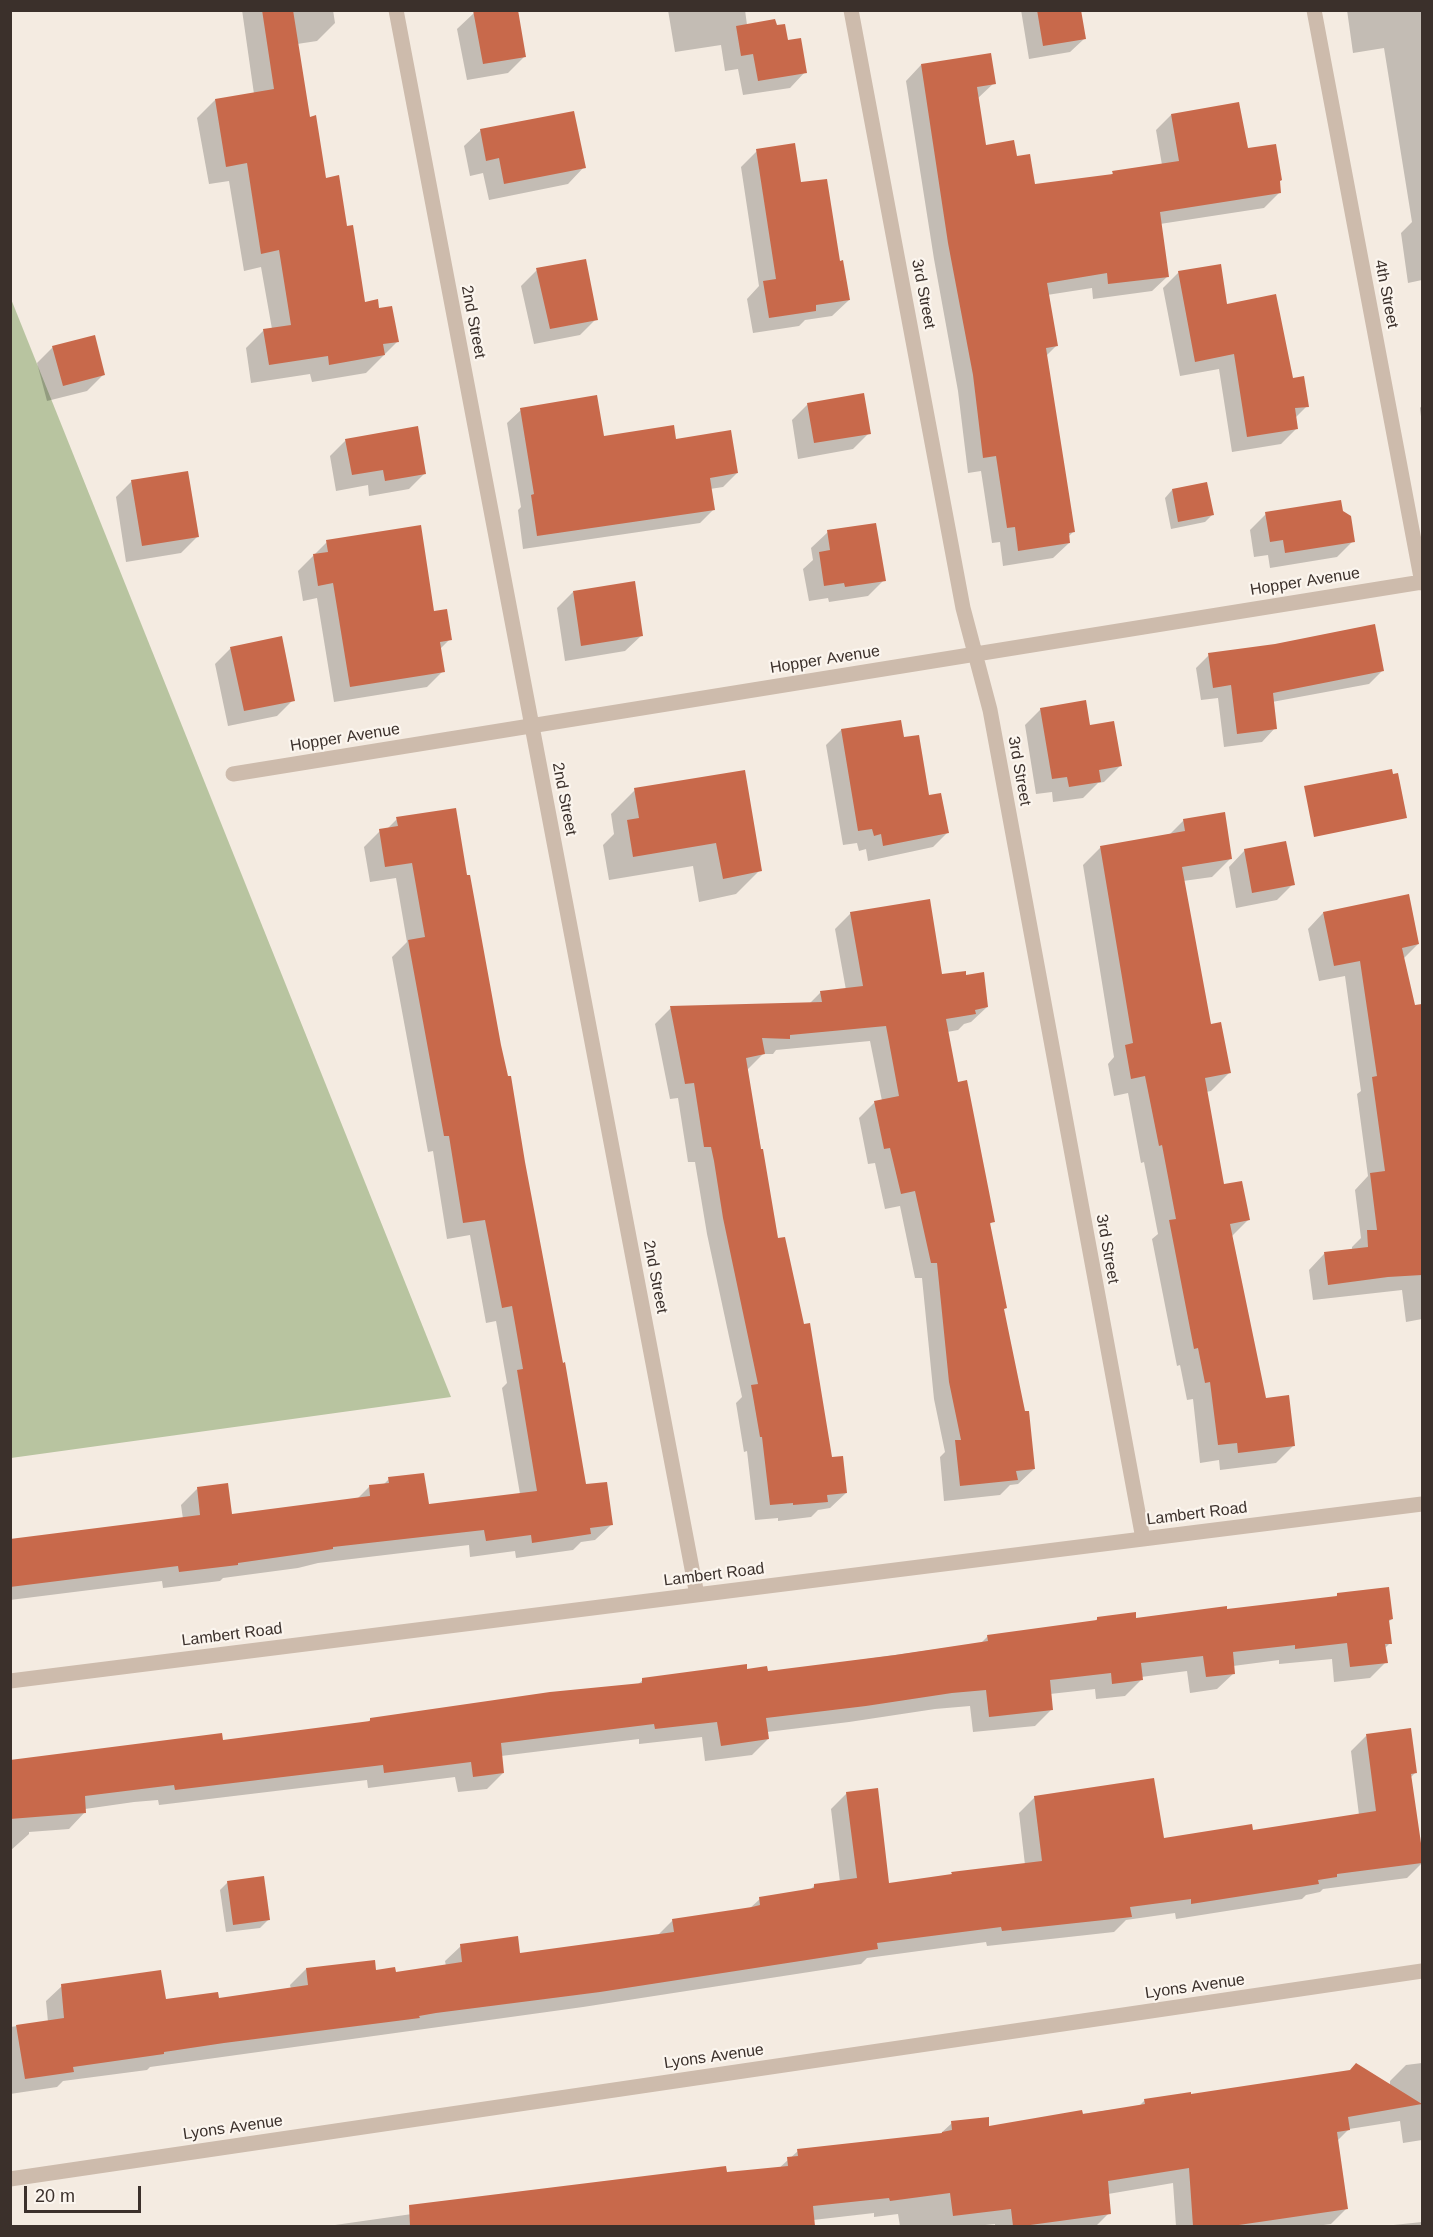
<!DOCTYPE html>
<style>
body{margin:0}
#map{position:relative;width:1433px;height:2237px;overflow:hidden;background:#f4ebe1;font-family:Helvetica,sans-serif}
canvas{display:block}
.frame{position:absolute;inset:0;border:12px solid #3b302b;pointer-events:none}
.scale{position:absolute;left:24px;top:2186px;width:117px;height:27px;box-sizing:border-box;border:3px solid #3b302b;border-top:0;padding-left:8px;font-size:18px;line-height:21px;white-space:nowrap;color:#3b302b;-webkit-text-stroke:4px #fbf5ee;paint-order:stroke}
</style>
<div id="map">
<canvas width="1433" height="2237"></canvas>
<div class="frame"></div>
<div class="scale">20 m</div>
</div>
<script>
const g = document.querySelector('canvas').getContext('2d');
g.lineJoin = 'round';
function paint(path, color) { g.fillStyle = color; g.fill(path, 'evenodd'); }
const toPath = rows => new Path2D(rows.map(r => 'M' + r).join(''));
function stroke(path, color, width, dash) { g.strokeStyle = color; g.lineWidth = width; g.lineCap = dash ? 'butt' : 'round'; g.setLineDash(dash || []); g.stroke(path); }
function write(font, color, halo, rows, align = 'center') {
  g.font = font + ' Helvetica,sans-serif'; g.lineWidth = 4.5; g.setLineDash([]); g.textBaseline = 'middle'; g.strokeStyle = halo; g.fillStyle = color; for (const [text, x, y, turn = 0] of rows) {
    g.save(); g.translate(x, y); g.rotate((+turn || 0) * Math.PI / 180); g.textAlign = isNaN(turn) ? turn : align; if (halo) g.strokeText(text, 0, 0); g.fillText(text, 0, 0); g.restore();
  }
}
const green = toPath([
 [11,299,451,1397,11,1458]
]);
const shadow = toPath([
 [242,10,333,10,335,23,317,41,297,44,309,118,325,179,346,227,364,303,397,342,366,373,312,382,310,374,251,383,246,348,264,330,272,329,261,267,244,271,229,181,209,184,197,118,215,100,254,94],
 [490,10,524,57,508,73,467,80,457,29,474,13],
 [668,10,745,10,747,25,787,42,805,72,790,88,743,95,738,69,725,71,721,45,675,52],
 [1021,10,1080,10,1084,39,1070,52,1029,59],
 [1347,10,1422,10,1422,280,1408,283,1401,233,1412,222,1384,48,1353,53],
 [921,65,994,83,977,99,985,147,1016,158,1034,186,1110,176,1113,173,1162,165,1156,130,1171,115,1246,150,1278,182,1280,192,1264,208,1160,224,1168,276,1152,291,1093,299,1092,288,1047,295,1057,345,1046,356,1073,532,1068,537,1069,543,1053,558,1003,566,1000,542,992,543,981,471,968,473,958,391,934,259,906,81],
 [481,130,584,167,568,184,489,200,483,173,470,176,464,146],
 [757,151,800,184,839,262,849,300,832,316,805,320,799,326,753,333,747,299,759,286,741,167],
 [537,270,596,319,580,335,534,344,521,286],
 [1179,272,1226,306,1292,379,1307,406,1295,418,1296,429,1281,444,1232,452,1219,369,1180,376,1163,288],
 [53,347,103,375,87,391,47,401,37,363],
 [808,404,869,433,853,449,798,459,792,420],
 [1422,405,1422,425,1420,408],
 [521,410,602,438,675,441,737,473,723,487,710,489,714,509,700,523,523,549,518,510,521,507,507,423],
 [346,440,425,473,409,489,369,496,368,485,336,491,330,456],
 [132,481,197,537,181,553,126,562,116,497],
 [1172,490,1212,515,1205,522,1171,529,1165,498],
 [1342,512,1353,541,1337,557,1270,568,1268,555,1254,557,1250,530,1266,514],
 [828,532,884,580,868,596,829,602,828,598,809,601,803,569,813,560,811,548],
 [327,542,433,613,450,639,440,649,443,671,427,687,334,702,317,598,303,601,298,571],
 [573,592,642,635,625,651,565,661,557,608],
 [231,648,293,700,277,716,228,726,215,664],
 [1209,655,1382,671,1369,684,1272,702,1275,728,1262,742,1224,747,1218,698,1201,700,1196,668],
 [1041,709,1089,727,1120,766,1104,782,1098,783,1083,798,1053,802,1052,792,1036,794,1025,725],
 [841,730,902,739,928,797,948,832,933,847,868,861,866,849,859,851,857,843,843,845,826,745],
 [635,790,760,870,736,894,699,902,693,866,609,880,603,845,614,834,611,814],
 [397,819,466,877,523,1162,585,1486,612,1524,595,1540,581,1542,573,1550,516,1558,515,1551,470,1557,469,1545,318,1563,298,1568,223,1578,220,1581,163,1588,162,1581,10,1600,10,1540,183,1519,181,1505,197,1489,230,1515,356,1500,369,1487,383,1485,389,1479,427,1506,520,1494,502,1388,507,1383,496,1321,486,1323,470,1235,447,1239,433,1151,428,1152,392,957,407,942,396,878,370,882,364,847,380,831,386,830],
 [1184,820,1230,859,1212,877,1183,881,1210,1026,1229,1073,1211,1091,1206,1092,1223,1186,1248,1220,1231,1237,1265,1400,1294,1445,1276,1463,1220,1470,1219,1460,1200,1463,1193,1399,1187,1400,1180,1365,1177,1366,1152,1239,1158,1234,1144,1162,1141,1163,1128,1093,1114,1096,1108,1064,1114,1057,1083,865,1101,847,1168,836],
 [1245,850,1293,884,1277,900,1236,908,1229,867],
 [851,913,941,976,965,977,987,1007,971,1022,964,1024,958,1030,947,1032,957,1083,993,1221,989,1225,1003,1310,1034,1469,1018,1484,1010,1485,1000,1495,944,1501,940,1457,945,1452,934,1399,922,1278,915,1278,900,1206,885,1209,875,1163,868,1164,859,1118,875,1102,882,1101,870,1041,776,1050,773,1054,763,1054,747,1070,777,1240,831,1459,846,1493,830,1508,818,1510,811,1517,778,1521,778,1518,755,1520,747,1451,744,1452,736,1403,742,1397,707,1234,695,1162,688,1162,678,1098,670,1099,655,1024,671,1008,809,1004,821,992,846,990,835,929],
 [1323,913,1418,944,1403,959,1414,1007,1421,1006,1422,1019,1422,1319,1406,1322,1402,1290,1313,1300,1309,1270,1324,1254,1352,1250,1352,1247,1361,1238,1355,1190,1368,1176,1357,1094,1361,1091,1345,976,1319,981,1308,929],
 [1338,1594,1392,1619,1388,1622,1390,1643,1384,1649,1386,1662,1370,1678,1334,1682,1332,1659,1279,1664,1279,1660,1233,1666,1234,1673,1217,1689,1190,1693,1187,1671,1141,1677,1141,1680,1125,1696,1096,1699,1095,1689,1050,1694,1051,1710,1035,1726,973,1732,970,1706,935,1709,849,1722,767,1732,768,1739,752,1755,705,1761,702,1737,639,1744,639,1739,501,1756,503,1773,487,1789,458,1792,455,1777,368,1788,367,1780,159,1805,158,1800,134,1802,85,1809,85,1812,69,1829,29,1832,29,1834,10,1851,10,1761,222,1742,367,1723,371,1719,637,1685,643,1680,746,1670,766,1673,981,1643,988,1636,1095,1621,1098,1618,1135,1620,1226,1611,1335,1598],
 [1366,1736,1415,1773,1410,1778,1422,1863,1407,1878,1323,1889,1320,1892,1306,1895,1302,1899,1176,1919,1175,1913,1126,1920,1114,1932,987,1946,986,1942,867,1958,861,1964,583,2007,150,2067,147,2070,63,2081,57,2087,10,2094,10,2027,48,2022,46,2001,62,1986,164,2000,217,1999,291,1989,290,1985,306,1969,395,1973,446,1966,445,1961,461,1946,518,1954,657,1936,673,1920,750,1908,760,1899,810,1890,814,1886,840,1882,831,1809,847,1793,888,1884,1025,1865,1019,1813,1035,1797,1163,1840,1251,1831,1359,1815,1351,1751],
 [228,1882,268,1920,260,1928,226,1932,220,1890],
 [1422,2063,1422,2140,1403,2143,1400,2121,1349,2129,1337,2141,1347,2208,1331,2224,1316,2226,1176,2226,1173,2183,1108,2194,1109,2213,1096,2226,995,2226,995,2224,976,2226,900,2226,898,2214,874,2217,874,2213,813,2220,813,2226,328,2226,419,2213,778,2169,798,2151,939,2135,952,2123,988,2127,1139,2106,1145,2100,1190,2096,1390,2086,1390,2081,1406,2065],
 [1422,2222,1422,2226,1384,2226]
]);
const building = toPath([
 [262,10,293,10,310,117,316,115,326,178,339,175,347,226,353,225,365,302,378,299,379,308,392,306,399,342,383,344,385,355,329,365,328,356,269,365,263,329,291,325,279,250,261,254,247,163,226,167,215,99,274,89],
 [473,10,518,10,526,57,483,64],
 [1037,10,1081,10,1086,39,1043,46],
 [775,19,777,25,785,24,788,40,801,38,807,73,758,81,753,54,741,56,736,26],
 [991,53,996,84,977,87,986,145,1014,140,1017,156,1030,154,1035,184,1113,174,1112,171,1179,161,1171,114,1239,102,1248,148,1276,144,1282,180,1280,181,1281,193,1160,212,1169,277,1108,284,1107,273,1047,283,1058,346,1046,348,1075,532,1069,533,1070,543,1018,551,1015,527,1007,528,996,456,983,458,973,375,948,243,921,64],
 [574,111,586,168,504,184,499,158,486,161,480,129],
 [795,143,801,182,827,179,840,261,843,260,850,300,816,305,816,311,769,318,763,281,776,279,756,149],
 [586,259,598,320,550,329,536,268],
 [1221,264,1227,304,1276,294,1293,378,1304,376,1309,407,1295,408,1298,429,1247,437,1234,354,1195,362,1178,271],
 [95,335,105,375,63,386,52,346],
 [864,393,871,434,814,443,807,403],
 [597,395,604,436,674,425,676,439,731,430,738,473,710,478,715,510,537,536,531,495,534,494,520,408],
 [418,426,426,474,385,481,383,470,352,475,345,439],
 [188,471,199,537,142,546,131,480],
 [1207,482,1214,515,1178,522,1172,489],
 [1341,500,1343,511,1351,516,1355,542,1285,553,1283,540,1270,542,1265,512],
 [876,523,886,581,845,587,844,583,824,586,819,552,830,550,827,530],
 [421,525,434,611,447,609,452,640,440,642,445,672,350,687,333,583,318,586,313,554,328,552,326,540],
 [635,581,643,636,581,646,573,591],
 [1375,624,1384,671,1273,693,1277,729,1237,734,1231,685,1213,688,1208,653,1275,644],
 [282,636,295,701,244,711,230,647],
 [1086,700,1090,725,1114,721,1122,766,1099,770,1101,782,1069,787,1067,777,1052,779,1040,708],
 [901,720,904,737,919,735,929,795,941,793,949,833,883,846,881,834,874,836,872,829,858,831,841,729],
 [1392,769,1393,774,1398,773,1407,818,1314,837,1304,786],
 [745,770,762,871,723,879,716,843,633,857,627,820,639,818,634,788],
 [456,808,467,875,470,875,501,1045,508,1076,511,1076,525,1162,563,1363,565,1362,586,1484,607,1482,613,1525,590,1528,591,1534,532,1543,531,1535,486,1541,484,1530,333,1547,333,1549,315,1552,238,1563,238,1565,179,1572,178,1566,10,1587,10,1539,200,1515,197,1487,228,1483,232,1514,370,1496,369,1485,389,1483,388,1477,424,1473,429,1504,537,1491,517,1370,523,1369,512,1306,502,1308,485,1220,463,1223,449,1136,444,1136,408,940,425,937,412,863,385,867,379,829,398,826,396,817],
 [1225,812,1232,859,1182,867,1211,1024,1221,1022,1231,1073,1205,1078,1224,1184,1242,1181,1250,1220,1230,1224,1266,1398,1289,1395,1295,1446,1238,1453,1237,1443,1218,1445,1210,1382,1205,1383,1198,1348,1194,1349,1169,1220,1176,1219,1162,1145,1159,1146,1145,1076,1131,1079,1125,1045,1133,1043,1100,846,1185,831,1183,819],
 [1286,841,1295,885,1252,893,1244,849],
 [1409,894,1419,944,1402,948,1415,1005,1422,1004,1422,1275,1388,1277,1328,1285,1324,1252,1368,1247,1367,1230,1377,1230,1370,1173,1385,1171,1372,1077,1377,1076,1360,961,1334,966,1323,912],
 [930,899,942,974,966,971,966,975,984,972,988,1007,975,1010,976,1014,946,1019,958,1082,967,1080,995,1222,990,1223,1007,1308,1004,1309,1025,1411,1029,1411,1035,1469,1016,1471,1018,1480,960,1486,955,1440,961,1440,949,1382,937,1263,931,1263,915,1191,901,1194,890,1148,884,1149,874,1101,899,1096,886,1026,790,1035,790,1039,762,1038,765,1054,746,1058,761,1149,763,1149,778,1238,785,1237,804,1324,810,1323,832,1457,843,1456,847,1493,827,1495,828,1502,793,1505,793,1503,770,1505,762,1437,760,1437,751,1385,758,1384,723,1218,714,1161,711,1147,704,1147,694,1083,685,1084,670,1006,822,1002,820,991,863,986,850,912],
 [1389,1587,1393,1619,1389,1620,1392,1644,1385,1644,1388,1663,1350,1667,1347,1643,1295,1649,1295,1645,1233,1652,1235,1674,1206,1677,1203,1656,1141,1663,1143,1680,1112,1684,1111,1673,1050,1680,1053,1710,989,1717,986,1690,952,1693,866,1706,766,1718,769,1739,721,1746,717,1722,655,1729,654,1724,501,1743,504,1773,473,1777,471,1762,384,1773,383,1765,175,1790,174,1785,85,1796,86,1813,10,1819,10,1760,222,1733,223,1740,370,1721,370,1718,550,1692,642,1683,642,1678,747,1664,747,1669,767,1666,768,1671,895,1655,988,1641,987,1635,1097,1620,1097,1617,1136,1612,1136,1618,1227,1606,1227,1609,1337,1596,1337,1593],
 [1411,1728,1417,1773,1411,1774,1422,1850,1422,1863,1337,1874,1337,1877,1318,1880,1319,1884,1191,1904,1191,1899,1130,1907,1132,1917,1002,1931,1001,1927,877,1943,878,1949,600,1992,436,2013,419,2016,420,2018,224,2043,164,2052,164,2054,73,2067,74,2072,25,2079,16,2025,64,2018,61,1984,161,1970,166,1999,218,1992,219,1998,308,1985,306,1968,375,1960,376,1970,395,1967,396,1972,462,1962,460,1944,518,1936,520,1953,674,1932,672,1919,752,1907,760,1905,759,1897,814,1888,814,1884,857,1878,846,1792,878,1788,889,1883,952,1874,951,1872,1042,1861,1034,1796,1154,1778,1164,1838,1252,1824,1253,1830,1376,1811,1366,1734],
 [264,1876,270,1920,233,1925,227,1881],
 [1356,2063,1422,2104,1348,2117,1350,2130,1337,2132,1348,2209,1232,2226,1193,2226,1189,2168,1108,2181,1111,2214,1023,2226,1013,2226,1011,2209,953,2216,950,2193,890,2201,889,2198,813,2206,815,2226,410,2226,409,2205,726,2166,727,2172,788,2166,787,2157,798,2156,797,2149,942,2133,942,2132,952,2130,951,2121,989,2117,989,2126,1082,2110,1083,2114,1145,2104,1144,2099,1191,2092,1191,2094,1350,2070]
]);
const street = toPath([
 [396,10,697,1595],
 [851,10,963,608,990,710,1143,1539],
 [1314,10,1422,583],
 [233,774,1422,582],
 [10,1681,1422,1504],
 [10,2179,1422,1971]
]);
const streetNames = [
 ["3rd Street",923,294,79],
 ["4th Street",1386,294,79],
 ["2nd Street",473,322,79],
 ["Hopper Avenue",1305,582,-9],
 ["Hopper Avenue",825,660,-9],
 ["Hopper Avenue",345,738,-9],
 ["3rd Street",1019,771,80],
 ["2nd Street",564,799,79],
 ["3rd Street",1107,1249,80],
 ["2nd Street",655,1277,79],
 ["Lambert Road",1197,1514,-7],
 ["Lambert Road",714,1575,-7],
 ["Lambert Road",232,1635,-7],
 ["Lyons Avenue",1195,1987,-8],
 ["Lyons Avenue",714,2057,-8],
 ["Lyons Avenue",233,2128,-8]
];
paint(green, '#b8c4a0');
paint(shadow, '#0003');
paint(building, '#c8694b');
stroke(street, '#cdbbac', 15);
write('16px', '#3b302b', '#fbf5ee', streetNames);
</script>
